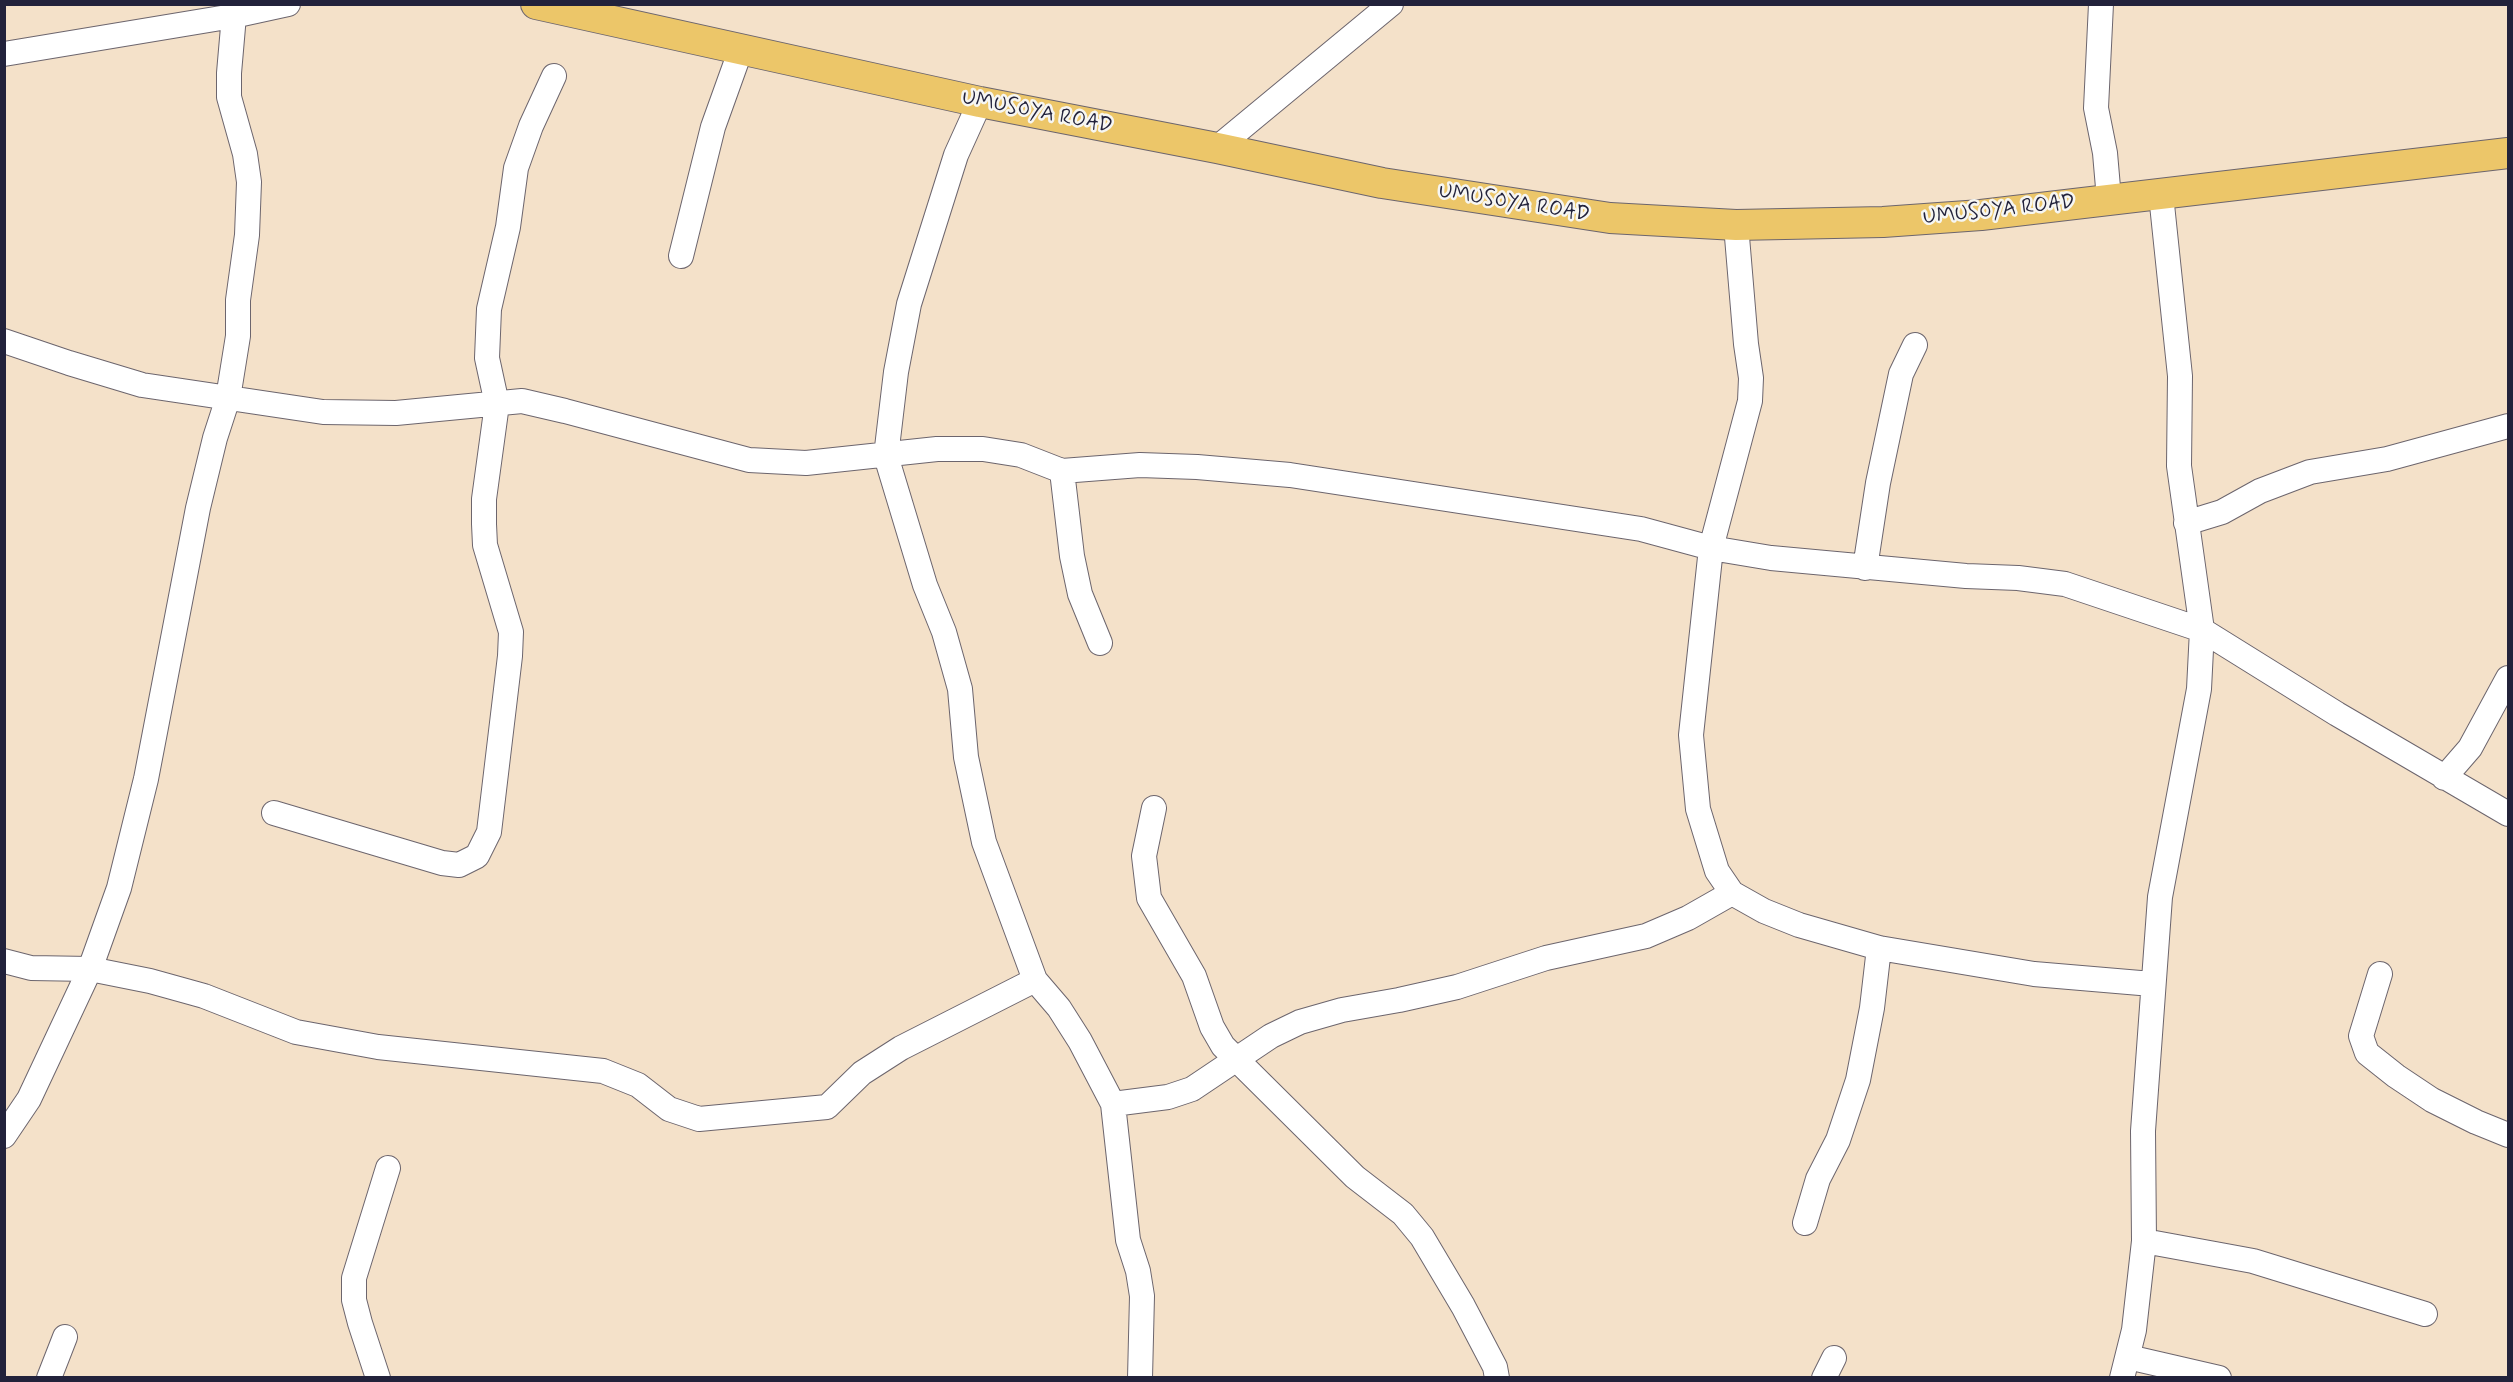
<!DOCTYPE html>
<style>
body{margin:0}
#map{position:relative;width:2513px;height:1382px;overflow:hidden;background:#f4e1c9;font-family:Mynerve,sans-serif}
canvas{display:block}
.frame{position:absolute;inset:0;border:6px solid #22223b;pointer-events:none}
</style>
<div id="map">
<canvas width="2513" height="1382"></canvas>
<div class="frame"></div>
</div>
<script>
const g = document.querySelector('canvas').getContext('2d');
g.lineJoin = 'round';
const toPath = rows => new Path2D(rows.map(r => 'M' + r).join(''));
function stroke(path, color, width, dash) { g.strokeStyle = color; g.lineWidth = width; g.lineCap = dash ? 'butt' : 'round'; g.setLineDash(dash || []); g.stroke(path); }
function write(font, color, halo, rows, align = 'center') {
  g.font = font + ' Mynerve,sans-serif'; g.lineWidth = 5; g.setLineDash([]); g.textBaseline = 'middle'; g.strokeStyle = halo; g.fillStyle = color; for (const [text, x, y, turn = 0] of rows) {
    g.save(); g.translate(x, y); g.rotate((+turn || 0) * Math.PI / 180); g.textAlign = isNaN(turn) ? turn : align; if (halo) g.strokeText(text, 0, 0); g.fillText(text, 0, 0); g.restore();
  }
}
const minor = toPath([
 [2101,4,2096,108,2105,153,2109,199],
 [4,54,233,16,288,4],
 [980,102,956,155,909,304,896,372,886,456,925,585,944,632,960,689,966,757,984,842,1035,980,1059,1008,1080,1041,1113,1104,1128,1240,1138,1271,1142,1296,1140,1378],
 [1217,148,1391,4],
 [1736,225,1746,344,1751,378,1750,401,1711,548,1691,735,1698,809,1717,871,1732,893,1764,911,1799,925,1879,948,2034,974,2152,984],
 [681,256,713,127,741,49],
 [4,341,69,363,142,385,323,412,396,413,522,401,565,411,749,460,806,463,937,449,983,449,1021,455,1062,471,1140,465,1197,467,1290,475,1641,529,1711,548,1771,558,1966,576,2018,578,2065,584,2202,630,2337,714,2508,814],
 [1062,471,1072,556,1080,594,1100,643],
 [2186,523,2222,512,2260,491,2310,472,2387,459,2508,426],
 [1865,568,1878,483,1901,374,1915,345],
 [2444,778,2470,748,2508,678],
 [1154,808,1144,856,1149,898,1194,976,1212,1027,1223,1046,1355,1177,1403,1214,1422,1237,1463,1306,1495,1367,1497,1378],
 [274,813,442,863,459,865,477,856,489,832,510,656,511,632,485,545,484,524,484,499,497,404,487,358,489,309,508,227,516,168,531,126,554,76],
 [4,961,31,968,90,969,150,981,204,996,296,1032,378,1047,603,1071,638,1085,669,1109,699,1119,827,1107,862,1073,901,1048,1035,980],
 [2380,974,2361,1036,2367,1053,2396,1076,2432,1100,2476,1122,2508,1135],
 [1113,1104,1168,1097,1192,1089,1271,1036,1300,1022,1342,1010,1399,1000,1457,987,1546,958,1646,936,1688,918,1732,893],
 [4,1136,29,1099,90,969,119,888,146,779,198,508,215,438,228,398,238,336,238,300,247,235,249,182,245,154,229,97,229,73,235,4],
 [1805,1223,1818,1179,1838,1140,1858,1080,1872,1008,1879,948],
 [2144,1241,2253,1261,2425,1314],
 [2128,1357,2219,1378],
 [49,1378,65,1337],
 [378,1378,360,1323,354,1300,354,1278,388,1168],
 [1824,1378,1834,1358],
 [2122,1378,2134,1330,2144,1241,2143,1131,2160,897,2199,689,2202,630,2179,466,2180,376,2161,195]
]);
const major = toPath([
 [536,4,980,102,1217,148,1382,183,1610,218,1736,225,1883,222,1981,215,2508,153]
]);
const streetNames = [
 ["UMUSOYA ROAD",1037,113,11],
 ["UMUSOYA ROAD",1514,204,9],
 ["UMUSOYA ROAD",1999,211,-6]
];
stroke(minor, '#6c656d', 26);
stroke(major, '#6c656d', 32);
stroke(minor, '#fff', 24);
stroke(major, '#ecc669', 30);
write('21px', '#22223b', '#f6f6f2', streetNames);
</script>
